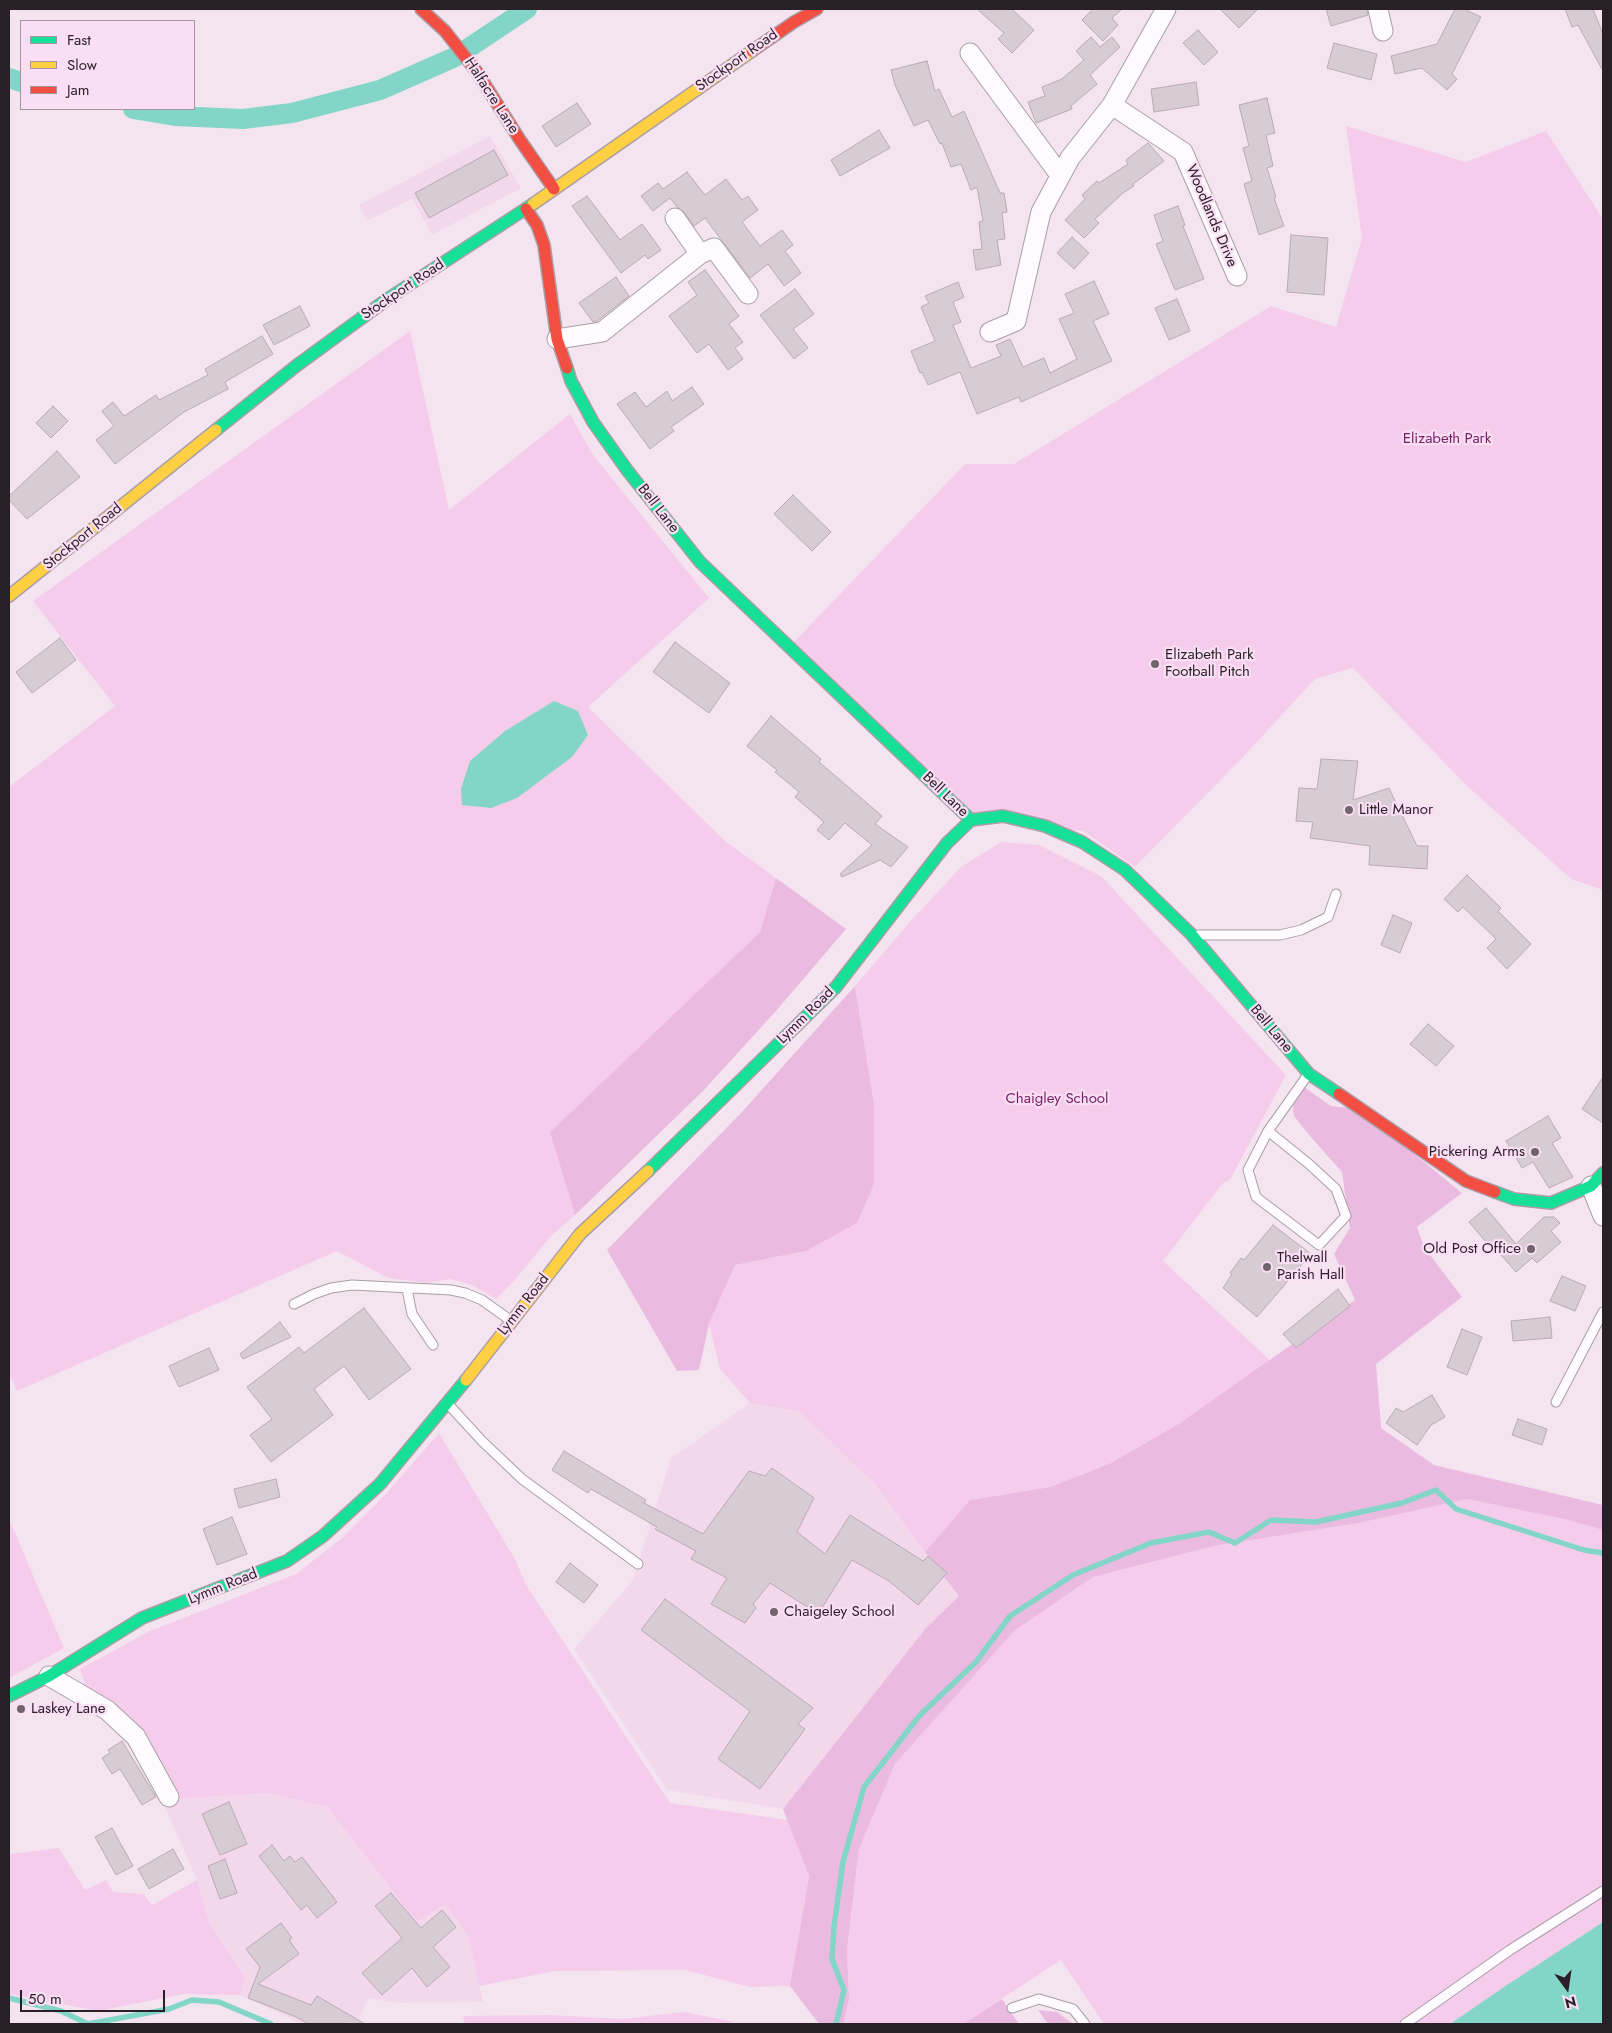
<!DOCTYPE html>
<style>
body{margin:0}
#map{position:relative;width:1612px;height:2033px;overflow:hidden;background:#f4e4f0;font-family:Jost,sans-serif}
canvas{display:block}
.frame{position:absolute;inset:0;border:10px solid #291f26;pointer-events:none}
.legend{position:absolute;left:20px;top:20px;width:175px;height:90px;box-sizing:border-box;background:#fadef3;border:1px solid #a692a1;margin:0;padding:6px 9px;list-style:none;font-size:15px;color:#291f26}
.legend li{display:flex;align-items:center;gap:10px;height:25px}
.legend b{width:25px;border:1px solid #a692a1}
.north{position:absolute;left:1542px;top:1963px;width:50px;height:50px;-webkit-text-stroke:4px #fadef3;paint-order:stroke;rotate:166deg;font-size:14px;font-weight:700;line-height:20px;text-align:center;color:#291f26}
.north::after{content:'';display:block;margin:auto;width:18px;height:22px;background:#291f26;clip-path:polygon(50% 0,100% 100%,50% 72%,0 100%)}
.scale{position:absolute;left:20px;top:1990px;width:145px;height:22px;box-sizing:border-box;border:2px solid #291f26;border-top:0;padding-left:6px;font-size:15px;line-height:18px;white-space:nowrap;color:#291f26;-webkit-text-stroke:4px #fadef3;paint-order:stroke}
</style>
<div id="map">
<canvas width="1612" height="2033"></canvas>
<div class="frame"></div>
<ul class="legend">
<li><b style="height:6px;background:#16e098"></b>Fast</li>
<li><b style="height:6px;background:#ffcf43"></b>Slow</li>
<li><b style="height:6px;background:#f24e42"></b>Jam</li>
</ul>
<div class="north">N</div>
<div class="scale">50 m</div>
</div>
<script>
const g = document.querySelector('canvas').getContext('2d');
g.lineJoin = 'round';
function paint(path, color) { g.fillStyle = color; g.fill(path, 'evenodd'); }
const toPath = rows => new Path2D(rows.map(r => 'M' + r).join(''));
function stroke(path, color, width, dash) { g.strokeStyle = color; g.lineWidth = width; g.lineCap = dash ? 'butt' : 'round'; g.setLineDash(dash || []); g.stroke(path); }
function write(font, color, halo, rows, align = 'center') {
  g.font = font + ' Jost,sans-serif'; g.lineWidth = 4.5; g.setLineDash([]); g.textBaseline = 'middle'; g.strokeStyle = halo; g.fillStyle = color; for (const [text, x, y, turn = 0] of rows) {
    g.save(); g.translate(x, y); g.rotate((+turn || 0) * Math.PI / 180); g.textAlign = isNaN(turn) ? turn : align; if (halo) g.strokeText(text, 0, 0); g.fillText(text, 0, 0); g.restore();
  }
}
const built = toPath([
 [490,136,521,188,432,235,412,199,367,221,359,205],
 [750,1403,799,1410,875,1484,959,1596,926,1628,783,1809,667,1790,574,1649,633,1580,671,1458],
 [267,1793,327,1807,416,1921,445,1903,468,1935,483,2002,395,2003,368,1998,357,2024,302,2024,240,1995,245,1977,210,1925,197,1880,161,1798,178,1799]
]);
const green = toPath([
 [1346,126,1466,162,1546,131,1603,219,1603,890,1571,879,1466,785,1353,668,1315,679,1243,757,1135,867,1083,831,960,819,793,643,965,464,1014,464,1271,306,1336,327,1362,238],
 [410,331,449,510,570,414,593,455,709,598,588,707,725,841,776,878,760,932,550,1132,575,1215,550,1237,515,1280,496,1299,472,1285,450,1279,428,1283,388,1278,337,1251,17,1391,9,1374,9,787,115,706,33,601],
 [1001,842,1039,845,1101,876,1286,1075,1230,1180,1223,1183,1163,1261,1271,1361,1180,1423,1111,1463,1050,1487,970,1500,925,1552,875,1484,799,1411,750,1403,720,1369,709,1324,735,1265,806,1251,874,1184,874,1104,855,986,909,923,961,867],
 [439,1433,515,1559,526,1585,670,1803,788,1820,809,1876,790,1986,750,1987,685,1970,555,1971,479,1986,468,1935,445,1904,417,1922,327,1807,267,1793,178,1799,87,1690,80,1669,150,1631,296,1574,342,1538,384,1496],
 [1467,1499,1564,1519,1603,1530,1603,1922,1450,2024,1104,2024,1061,1960,963,2024,843,2024,849,2000,847,1949,859,1849,895,1764,1014,1631,1093,1577,1214,1546,1359,1523],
 [9,1519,64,1648,9,1678],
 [59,1848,85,1890,106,1880,113,1892,144,1894,152,1905,197,1880,210,1925,245,1977,240,1995,184,1994,98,2011,9,1994,9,1854],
 [684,2012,730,2021,734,2024,465,2024,463,2016,550,2015,622,2019]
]);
const forest = toPath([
 [776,878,846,929,776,1011,703,1091,575,1215,550,1132,760,932],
 [855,986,874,1104,874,1184,857,1223,806,1251,735,1265,709,1324,699,1370,677,1371,607,1250,741,1113],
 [1304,1087,1331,1106,1359,1109,1462,1193,1417,1227,1424,1247,1462,1297,1376,1364,1381,1428,1434,1465,1603,1505,1603,1530,1564,1519,1467,1499,1359,1523,1214,1546,1093,1577,1014,1631,895,1764,859,1849,847,1949,849,2000,843,2024,819,2024,790,1986,809,1876,783,1809,926,1628,959,1596,925,1552,970,1500,1050,1487,1111,1463,1180,1423,1355,1300,1334,1254,1350,1228,1342,1172,1309,1135,1294,1116,1292,1100],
 [1002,1999,1019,2024,963,2024],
 [1038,2010,1057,2012,1073,2024,1048,2024]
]);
const water = toPath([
 [554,701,578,711,588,735,572,757,517,798,491,808,462,805,461,789,470,761,505,731],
 [1603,1922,1603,2024,1450,2024,1507,1985]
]);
const stream = toPath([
 [9,1998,61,2011,88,2024,169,2009,192,2000,219,2002,271,2024],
 [836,2024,844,1990,832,1959,834,1926,843,1862,864,1787,920,1715,976,1662,1010,1616,1073,1575,1151,1543,1209,1532,1235,1543,1271,1520,1316,1522,1402,1503,1436,1490,1456,1509,1584,1550,1603,1553]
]);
const canal = toPath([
 [9,78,21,82],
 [133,109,175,116,243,119,292,113,380,90,455,57,527,9]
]);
const building = toPath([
 [977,9,1012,9,1034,30,1012,53,998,39,1004,33,977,9],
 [1093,9,1122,9,1112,18,1118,25,1103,41,1082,20,1093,9],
 [1220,9,1258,9,1239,28,1220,9],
 [1326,9,1367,9,1368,15,1331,26,1326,9],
 [1455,9,1464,9,1481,17,1452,74,1457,79,1447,90,1422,68,1395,74,1391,56,1437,44,1455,9],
 [1565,9,1593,9,1603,34,1603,71,1578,25,1572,27,1565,9],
 [1198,30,1218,52,1204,65,1183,43,1198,30],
 [1091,37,1100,47,1112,37,1120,47,1090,75,1097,84,1071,106,1072,109,1036,123,1028,102,1045,96,1042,87,1062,79,1084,60,1076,51,1091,37],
 [1334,43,1377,54,1371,80,1327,68,1334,43],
 [927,61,935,91,939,89,952,117,964,111,1000,193,1004,193,1007,212,1002,213,1005,239,997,240,1001,265,976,270,973,250,982,249,979,222,983,221,977,187,971,190,961,164,951,167,942,143,940,144,928,120,914,126,895,85,891,70,927,61],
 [1196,82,1199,105,1154,112,1151,89,1196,82],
 [1267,98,1275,133,1266,135,1273,166,1267,168,1276,197,1274,198,1284,226,1259,235,1244,184,1252,181,1243,148,1249,146,1239,105,1267,98],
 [577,103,591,124,556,147,542,126,577,103],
 [879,130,890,148,840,176,831,160,879,130],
 [1148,143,1164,161,1133,184,1134,186,1123,193,1095,219,1099,223,1084,238,1065,220,1085,199,1082,195,1097,181,1099,183,1128,164,1126,160,1148,143],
 [494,150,508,175,429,218,415,193,494,150],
 [687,172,705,195,726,179,742,200,748,196,758,210,742,222,760,246,782,230,793,245,785,251,801,273,784,286,768,264,750,278,705,218,694,226,684,212,677,207,670,198,653,211,641,196,658,183,663,189,687,172],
 [587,196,620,240,642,224,661,250,648,259,645,255,621,273,572,206,587,196],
 [1178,206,1185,225,1183,226,1204,279,1175,290,1156,244,1163,241,1154,215,1178,206],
 [1291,235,1328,238,1324,295,1287,292,1291,235],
 [1072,237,1089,253,1074,269,1057,253,1072,237],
 [705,270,739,316,729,324,743,342,735,348,743,359,728,370,709,344,697,353,669,316,697,295,688,282,705,270],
 [616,277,629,296,597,321,593,322,579,303,616,277],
 [1094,281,1109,314,1093,321,1112,361,1021,402,1019,397,977,414,960,372,928,385,922,372,920,373,911,351,935,341,921,307,929,303,925,296,958,282,964,297,953,302,961,322,953,325,971,368,1001,356,996,345,1010,339,1023,367,1044,358,1050,373,1077,359,1059,319,1074,313,1065,294,1094,281],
 [795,289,814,314,793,329,808,348,794,359,760,315,795,289],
 [1177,299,1190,331,1169,340,1155,308,1177,299],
 [300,306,310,326,274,345,263,325,300,306],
 [262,336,273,354,225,382,228,389,184,412,115,464,96,440,114,426,102,411,113,402,124,416,156,395,159,400,208,375,205,369,262,336],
 [692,387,704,404,671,427,674,431,650,449,617,404,635,392,646,407,667,391,672,401,692,387],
 [53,406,68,421,51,438,36,423,53,406],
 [57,451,80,477,27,519,9,500,9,496,57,451],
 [793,495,831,532,812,551,774,514,793,495],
 [60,638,76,660,32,693,16,672,60,638],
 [675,642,730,683,709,713,653,672,675,642],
 [771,716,821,759,819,762,882,816,875,824,908,847,891,867,880,860,842,877,840,874,872,845,845,823,829,840,817,830,824,822,795,797,799,792,775,772,777,770,747,746,771,716],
 [1321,759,1358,761,1353,800,1389,788,1417,846,1428,846,1427,869,1369,865,1370,846,1310,838,1313,822,1296,821,1299,788,1317,789,1321,759],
 [1467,875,1501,908,1498,911,1531,944,1507,969,1487,948,1496,939,1463,907,1458,912,1444,899,1467,875],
 [1393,915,1412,923,1400,953,1381,945,1393,915],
 [1428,1024,1454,1046,1436,1066,1410,1044,1428,1024],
 [1603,1077,1603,1123,1582,1109,1603,1077],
 [1548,1116,1561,1138,1552,1143,1573,1177,1549,1188,1533,1162,1522,1168,1506,1141,1548,1116],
 [1486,1208,1516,1244,1544,1217,1554,1217,1560,1223,1551,1231,1561,1242,1537,1263,1532,1258,1516,1272,1494,1247,1492,1249,1469,1222,1486,1208],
 [1273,1225,1311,1254,1257,1317,1223,1288,1232,1274,1230,1273,1241,1258,1244,1260,1273,1225],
 [1562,1276,1586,1286,1575,1311,1550,1301,1562,1276],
 [1338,1289,1350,1306,1296,1348,1283,1334,1338,1289],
 [364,1308,411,1369,369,1400,344,1366,314,1389,333,1415,271,1462,250,1435,272,1419,247,1387,299,1347,304,1353,364,1308],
 [1550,1317,1552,1338,1513,1341,1511,1321,1550,1317],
 [280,1322,291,1337,243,1359,240,1354,280,1322],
 [1462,1329,1482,1337,1467,1375,1447,1367,1462,1329],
 [209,1348,219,1370,179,1387,169,1366,209,1348],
 [1432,1395,1445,1417,1431,1425,1417,1445,1386,1423,1396,1408,1403,1412,1432,1395],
 [1518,1419,1547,1429,1542,1445,1512,1435,1518,1419],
 [564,1451,646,1500,644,1503,703,1534,749,1471,765,1476,772,1468,814,1498,797,1532,825,1554,850,1515,923,1561,928,1556,947,1573,918,1605,889,1581,852,1560,818,1614,770,1583,753,1604,756,1608,745,1623,711,1604,727,1578,691,1559,696,1551,655,1529,657,1527,591,1489,588,1493,552,1470,564,1451],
 [276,1479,280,1497,239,1508,234,1489,276,1479],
 [232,1517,247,1554,217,1565,203,1529,232,1517],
 [570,1563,598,1585,584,1603,556,1582,570,1563],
 [665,1599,813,1708,798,1724,805,1729,760,1789,718,1759,750,1711,641,1630,665,1599],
 [122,1741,156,1797,142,1805,120,1769,112,1774,102,1758,110,1753,108,1750,122,1741],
 [229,1802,247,1844,220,1855,202,1814,229,1802],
 [112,1828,133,1866,116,1875,95,1837,112,1828],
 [272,1845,284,1861,290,1856,295,1862,302,1857,337,1902,317,1918,307,1905,301,1910,259,1856,272,1845],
 [173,1849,184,1869,149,1889,138,1869,173,1849],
 [225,1859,237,1893,220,1899,208,1866,225,1859],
 [391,1893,421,1928,442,1910,456,1927,433,1947,450,1967,427,1987,412,1968,382,1995,362,1973,402,1938,375,1906,391,1893],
 [281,1923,292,1938,289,1940,299,1954,258,1984,311,2005,317,1996,365,2024,309,2024,294,2016,248,1998,260,1967,246,1949,281,1923]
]);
const lane = toPath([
 [1199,935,1280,935,1301,930,1328,917,1336,894],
 [1268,1131,1309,1164,1336,1189,1346,1216,1319,1245,1256,1197,1248,1170,1268,1131,1307,1076],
 [407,1289,412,1314,433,1345],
 [294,1304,314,1294,331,1288,352,1285,451,1290,465,1293,482,1300,510,1320],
 [1556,1402,1603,1312],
 [449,1405,482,1441,522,1479,638,1564],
 [1012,2008,1039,1999,1073,2009,1085,2024],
 [1405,2024,1510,1950,1603,1891]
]);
const street = toPath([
 [1378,9,1383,31],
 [970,53,1060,175],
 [1112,105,1183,152,1237,276],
 [675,218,700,254],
 [990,332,1016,321,1041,212,1070,158,1112,105,1166,9],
 [557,339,602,332,700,254,714,248,748,294],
 [1591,1186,1603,1216],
 [49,1676,107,1710,136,1737,169,1797]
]);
const fast = toPath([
 [567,368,571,381,593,422,627,470,700,562,971,820],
 [216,430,296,366,389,298,533,204],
 [971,820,1003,816,1045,826,1082,842,1125,870,1191,934,1309,1074,1339,1094],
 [648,1171,836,987,947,843,971,820],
 [1495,1192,1514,1199,1551,1203,1591,1186,1603,1173],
 [9,1696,49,1676,142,1618,287,1561,323,1536,380,1484,466,1380]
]);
const slow = toPath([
 [533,204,752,51],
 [9,596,216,430],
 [466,1380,580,1234,648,1171]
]);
const jam = toPath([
 [421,9,445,31,477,72,520,140,554,189],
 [752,51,794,22,817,9],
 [526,209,537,225,544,245,557,339,567,368],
 [1339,1094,1466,1181,1495,1192]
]);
const markers = [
 [1155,664,5,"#70646d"],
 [1349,810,5,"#70646d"],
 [1535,1152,5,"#70646d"],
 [1531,1249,5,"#70646d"],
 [1267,1267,5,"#70646d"],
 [774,1612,5,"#70646d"],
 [21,1709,5,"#70646d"]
];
const streetNames = [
 ["Stockport Road",737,61,-35],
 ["Halfacre Lane",491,96,57],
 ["Woodlands Drive",1211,216,67],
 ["Stockport Road",403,290,-34],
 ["Bell Lane",658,509,52],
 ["Stockport Road",83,537,-39],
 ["Bell Lane",945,795,44],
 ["Lymm Road",806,1016,-45],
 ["Bell Lane",1271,1029,50],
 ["Lymm Road",524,1305,-52],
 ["Lymm Road",223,1587,-22]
];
const parkNames = [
 ["Elizabeth Park",1447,439],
 ["Chaigley School",1057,1099]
];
const poiNames = [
 ["Elizabeth Park",1165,655],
 ["Football Pitch",1165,672],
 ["Little Manor",1359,810],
 ["Pickering Arms",1525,1152,"right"],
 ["Old Post Office",1521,1249,"right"],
 ["Thelwall",1277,1258],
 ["Parish Hall",1277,1275],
 ["Chaigeley School",784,1612],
 ["Laskey Lane",31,1709]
];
paint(built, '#f3d8ec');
paint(green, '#f6ccec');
paint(forest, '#ebbae0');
paint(water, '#83d5c7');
stroke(stream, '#83d5c7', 5.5);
stroke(canal, '#83d5c7', 20);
paint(building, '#d7cbd4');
stroke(building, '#b8abb5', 1);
stroke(lane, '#aa9ea7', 11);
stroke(street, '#aa9ea7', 21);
stroke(fast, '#aa9ea7', 14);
stroke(slow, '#aa9ea7', 14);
stroke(jam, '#aa9ea7', 14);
stroke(lane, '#fdfbfd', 9);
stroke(street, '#fdfbfd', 19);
stroke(fast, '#16e098', 11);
stroke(slow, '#ffcf43', 11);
stroke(jam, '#f24e42', 11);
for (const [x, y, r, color] of markers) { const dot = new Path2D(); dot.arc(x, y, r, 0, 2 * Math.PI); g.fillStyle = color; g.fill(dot); stroke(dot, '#fadef3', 2); }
write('15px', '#291f26', '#fadef3', streetNames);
write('15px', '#78216a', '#fadef3', parkNames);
write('15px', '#291f26', '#fadef3', poiNames, 'left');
</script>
